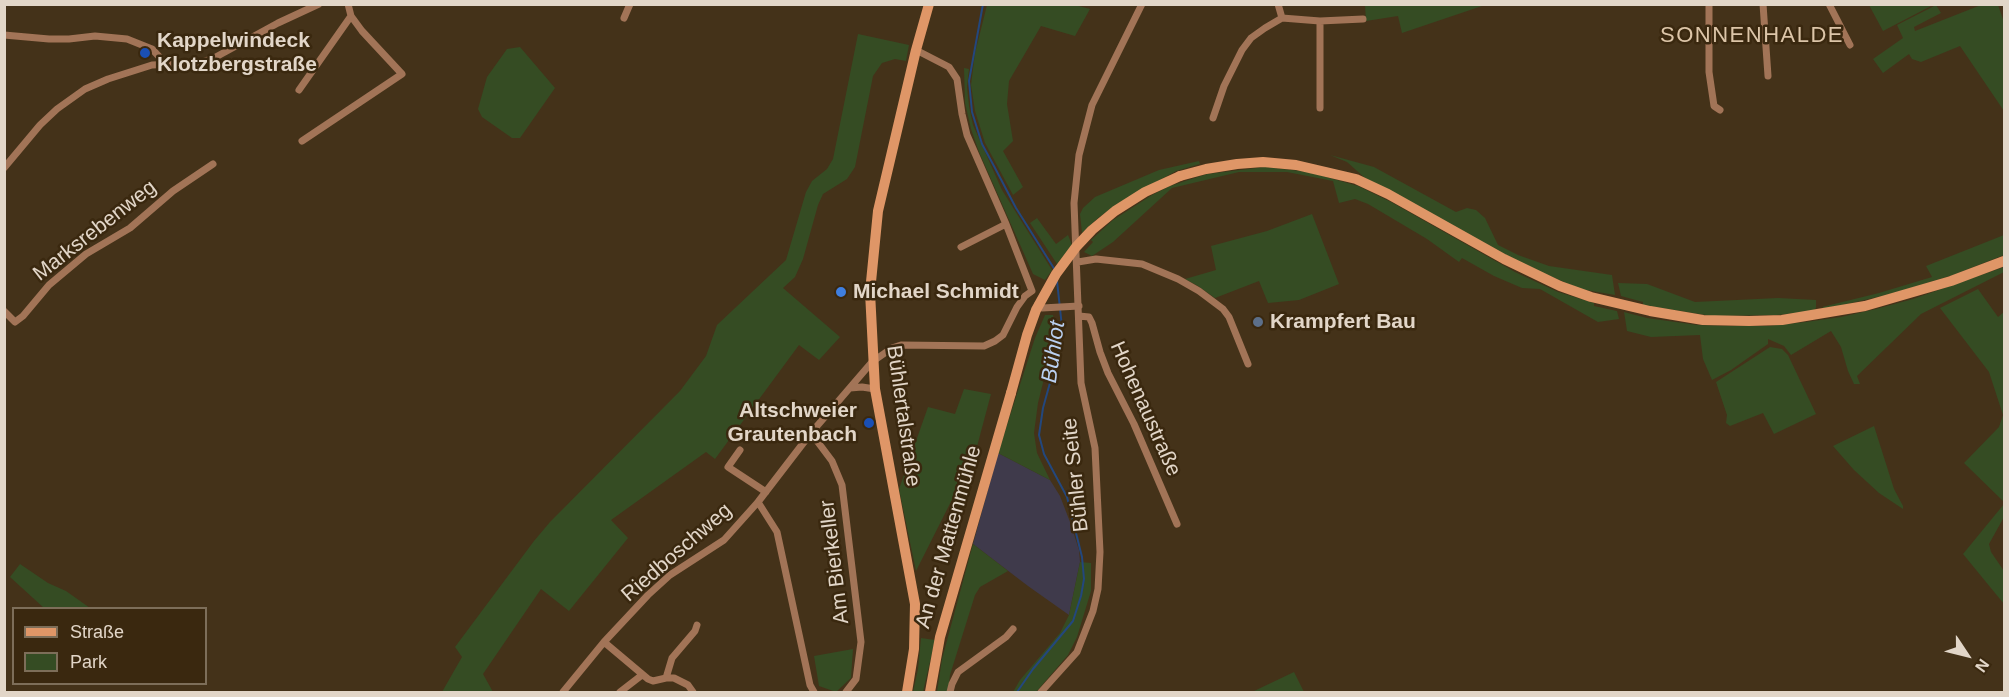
<!DOCTYPE html>
<meta charset="utf-8">
<style>
body{margin:0}
#map{position:relative;width:2009px;height:697px;overflow:hidden;background:#443219;font-family:Helvetica,sans-serif}
canvas{display:block}
.frame{position:absolute;inset:0;border:6px solid #e2d6c8;pointer-events:none}
.legend{position:absolute;left:12px;top:607px;width:195px;height:78px;box-sizing:border-box;background:#3a280f;border:2px solid #7d6e59;margin:0;padding:8px 10px;list-style:none;font-size:18px;color:#e2d6c8}
.legend li{display:flex;align-items:center;gap:12px;height:30px}
.legend b{width:30px;border:2px solid #7d6e59}
.north{position:absolute;left:1937px;top:625px;width:60px;height:60px;-webkit-text-stroke:4px #3a280f;paint-order:stroke;rotate:125deg;font-size:16px;font-weight:700;line-height:24px;text-align:center;color:#e2d6c8}
.north::after{content:'';display:block;margin:auto;width:21px;height:27px;background:#e2d6c8;clip-path:polygon(50% 0,100% 100%,50% 72%,0 100%)}
</style>
<div id="map">
<canvas width="2009" height="697"></canvas>
<div class="frame"></div>
<ul class="legend">
<li><b style="height:8px;background:#df9667"></b>Straße</li>
<li><b style="height:16px;background:#354c23"></b>Park</li>
</ul>
<div class="north">N</div>
</div>
<script>
const g = document.querySelector('canvas').getContext('2d');
g.lineJoin = 'round';
function paint(path, color) { g.fillStyle = color; g.fill(path, 'evenodd'); }
const toPath = rows => new Path2D(rows.map(r => 'M' + r).join(''));
function stroke(path, color, width, dash) { g.strokeStyle = color; g.lineWidth = width; g.lineCap = dash ? 'butt' : 'round'; g.setLineDash(dash || []); g.stroke(path); }
function write(font, color, halo, rows, align = 'center') {
  g.font = font + ' Helvetica,sans-serif'; g.lineWidth = 5; g.setLineDash([]); g.textBaseline = 'middle'; g.strokeStyle = halo; g.fillStyle = color; for (const [text, x, y, turn = 0] of rows) {
    g.save(); g.translate(x, y); g.rotate((+turn || 0) * Math.PI / 180); g.textAlign = isNaN(turn) ? turn : align; if (halo) g.strokeText(text, 0, 0); g.fillText(text, 0, 0); g.restore();
  }
}
const industrial = toPath([
 [998,453,1050,480,1060,496,1070,522,1079,550,1080,562,1069,615,1028,586,973,544]
]);
const green = toPath([
 [1075,5,1090,9,1075,36,1041,26,1009,81,1007,104,1013,141,1003,151,1023,187,1013,195,985,143,975,111,971,85,975,53,987,5],
 [1365,5,1485,5,1402,33,1398,16,1366,21],
 [1869,5,1933,5,1883,31],
 [1936,5,1941,13,1914,27,1915,31,1981,5,1998,5,2004,22,2004,111,1960,46,1921,62,1912,59,1909,54,1883,73,1873,59,1903,38,1897,25],
 [858,34,909,45,906,61,895,59,882,63,873,76,855,167,847,179,823,194,818,205,803,259,795,277,783,288,840,337,819,360,799,345,715,459,706,452,611,520,628,538,569,611,541,589,483,674,493,692,442,692,462,657,455,647,534,541,550,522,680,391,706,356,717,325,786,260,806,192,812,181,827,169,833,159],
 [520,47,555,88,520,138,512,138,482,117,478,109,487,77,507,49],
 [964,68,969,69,967,87,969,106,973,125,1002,190,1052,270,1045,280,1033,274,979,152,971,129,965,103],
 [1330,155,1374,167,1456,212,1467,208,1476,210,1485,218,1498,245,1518,255,1549,266,1612,275,1615,295,1580,289,1525,265,1365,178,1347,162],
 [1199,161,1200,164,1176,171,1117,204,1098,218,1082,233,1080,214,1083,208,1095,197,1159,170],
 [1265,167,1309,172,1358,186,1391,202,1515,272,1558,292,1594,303,1594,306,1617,311,1619,319,1598,322,1540,289,1522,288,1494,276,1462,258,1459,262,1427,239,1368,204,1355,199,1339,203,1333,181,1287,172,1239,172,1172,188,1113,242,1092,256,1084,252,1093,242,1091,240,1113,220,1152,195,1170,186,1207,174],
 [1312,214,1339,284,1299,300,1268,303,1259,281,1215,298,1198,286,1185,279,1216,270,1211,246,1267,231],
 [1037,218,1056,244,1068,235,1072,245,1057,264,1030,223],
 [2004,235,2004,255,1953,275,1895,293,1825,309,1822,307,1879,293,1932,277,1926,266],
 [2004,267,2004,272,1921,314,1857,376,1860,384,1854,384,1848,371,1841,347,1831,331,1791,355,1784,346,1768,339,1768,344,1731,370,1712,380,1703,359,1700,335,1651,337,1627,331,1625,318,1624,312,1647,318,1697,325,1729,326,1768,326,1806,322,1841,317,1876,309,1913,299],
 [1618,283,1647,284,1695,302,1778,298,1816,300,1816,308,1813,311,1777,315,1712,316,1643,305,1643,302,1621,296],
 [1978,289,1998,317,2004,312,2004,502,1964,463,1999,427,2003,415,1989,372,1940,308],
 [1045,315,1053,315,1056,330,1038,403,1034,433,1037,453,1050,480,998,453,1035,338],
 [1770,347,1782,349,1788,355,1816,414,1774,434,1763,413,1730,426,1726,423,1727,415,1716,382],
 [964,389,991,394,975,454,916,571,899,489,928,407,955,414],
 [1874,426,1894,489,1903,506,1903,509,1879,493,1854,470,1833,446],
 [2004,504,2004,517,1989,544,1991,552,2004,571,2004,604,1963,554],
 [973,544,1008,571,980,587,975,595,950,675,948,692,937,692,942,659],
 [1080,562,1091,563,1091,591,1077,637,1068,655,1036,692,1013,692,1020,680,1060,633,1069,615],
 [20,564,48,583,66,591,90,608,44,608,10,577],
 [921,638,935,640,923,692,913,692,918,669],
 [853,649,851,678,836,692,819,686,814,656],
 [1294,672,1304,692,1252,692]
]);
const stream = toPath([
 [983,4,969,81,972,112,982,144,995,168,1016,208,1055,270],
 [1017,692,1033,669,1073,621,1081,596,1084,579,1082,557,1067,497,1044,454,1039,435,1043,408,1058,354,1062,327,1057,281]
]);
const street = toPath([
 [1278,4,1282,18],
 [1709,4,1709,72,1714,106,1720,110],
 [1763,4,1768,76],
 [1829,4,1850,45],
 [624,18,630,4],
 [1320,21,1320,108],
 [4,35,49,39,69,39,95,36,127,39,152,49,165,63],
 [299,90,351,16],
 [1213,118,1224,86,1242,50,1251,38,1265,28,1282,18,1320,21,1363,19],
 [302,141,402,74,362,31,351,16,348,4],
 [4,168,40,125,57,109,85,89,108,79,152,65,199,63,214,58,278,23,319,4],
 [961,247,1006,224],
 [1078,262,1096,259,1142,264,1178,279,1199,291,1223,309,1229,317,1248,364],
 [1038,304,1042,308,1079,306],
 [4,311,15,322,23,316,49,285,86,254,130,228,173,191,213,164],
 [1079,316,1089,317,1092,323,1100,352,1108,373,1134,424,1177,524],
 [850,388,862,387,875,389],
 [811,433,832,461,842,485,861,642,856,679,846,692],
 [740,450,728,467,766,492],
 [758,502,777,532,810,685,814,692],
 [604,642,648,679,653,681,666,678,674,678,688,685,693,692],
 [666,678,672,658,695,631,697,625],
 [563,692,604,642,648,595,670,575,724,540,758,502,811,433,872,362,892,348,901,345,984,346,995,341,1003,335,1017,307,1025,296,1032,291,1006,224,967,135,962,114,957,79,949,67,916,50],
 [620,692,642,675],
 [950,692,952,684,958,672,1006,637,1013,629],
 [1041,692,1077,652,1093,611,1098,589,1100,552,1095,448,1081,383,1074,203,1079,155,1092,105,1142,4]
]);
const secondary = toPath([
 [1180,176,1206,169,1237,164,1263,162,1296,165,1356,179,1388,194,1504,259,1560,286,1591,297,1650,311,1703,320,1749,321,1782,320,1865,306,1951,281,2004,261],
 [907,692,914,649,915,604,875,389,870,292,878,211,916,50,929,4],
 [930,692,940,637,1011,393]
]);
const secondaryBridge = toPath([
 [1011,393,1027,335,1036,310,1056,274,1076,247,1092,230,1115,211,1145,192,1180,176]
]);
const markers = [
 [145,53,6,"#1a4fb4"],
 [841,292,6,"#3f7fe0"],
 [1258,322,6,"#5c6f8a"],
 [869,423,6,"#1a4fb4"]
];
const poiNames = [
 ["Kappelwindeck",157,41],
 ["Klotzbergstraße",157,65],
 ["Michael Schmidt",853,292],
 ["Krampfert Bau",1270,322],
 ["Altschweier",857,411,"right"],
 ["Grautenbach",857,435,"right"]
];
const streetNames = [
 ["Marksrebenweg",95,231,-38],
 ["Hohenaustraße",1145,409,66],
 ["Bühlertalstraße",903,416,82],
 ["Bühler Seite",1076,475,-96],
 ["An der Mattenmühle",949,537,-74],
 ["Riedboschweg",677,553,-41],
 ["Am Bierkeller",835,562,-97]
];
const neighbourhoodNames = [
 ["SONNENHALDE",1752,36]
];
const waterNames = [
 ["Bühlot",1054,352,-82]
];
paint(industrial, '#3f3a4b');
paint(green, '#354c23');
stroke(stream, '#23477d', 2);
stroke(street, '#a27457', 7);
stroke(secondary, '#df9667', 10);
stroke(secondaryBridge, '#df9667', 10);
for (const [x, y, r, color] of markers) { const dot = new Path2D(); dot.arc(x, y, r, 0, 2 * Math.PI); g.fillStyle = color; g.fill(dot); stroke(dot, '#3a280f', 2); }
write('bold 21px', '#e2d6c8', '#3a280f', poiNames, 'left');
write('21px', '#e2d6c8', '#3a280f', streetNames);
g.letterSpacing = '1.5px';
write('22px', '#dcc5a8', '#3a280f', neighbourhoodNames);
g.letterSpacing = '0px';
write('italic 22px', '#bad0f1', '#3a280f', waterNames);
</script>
